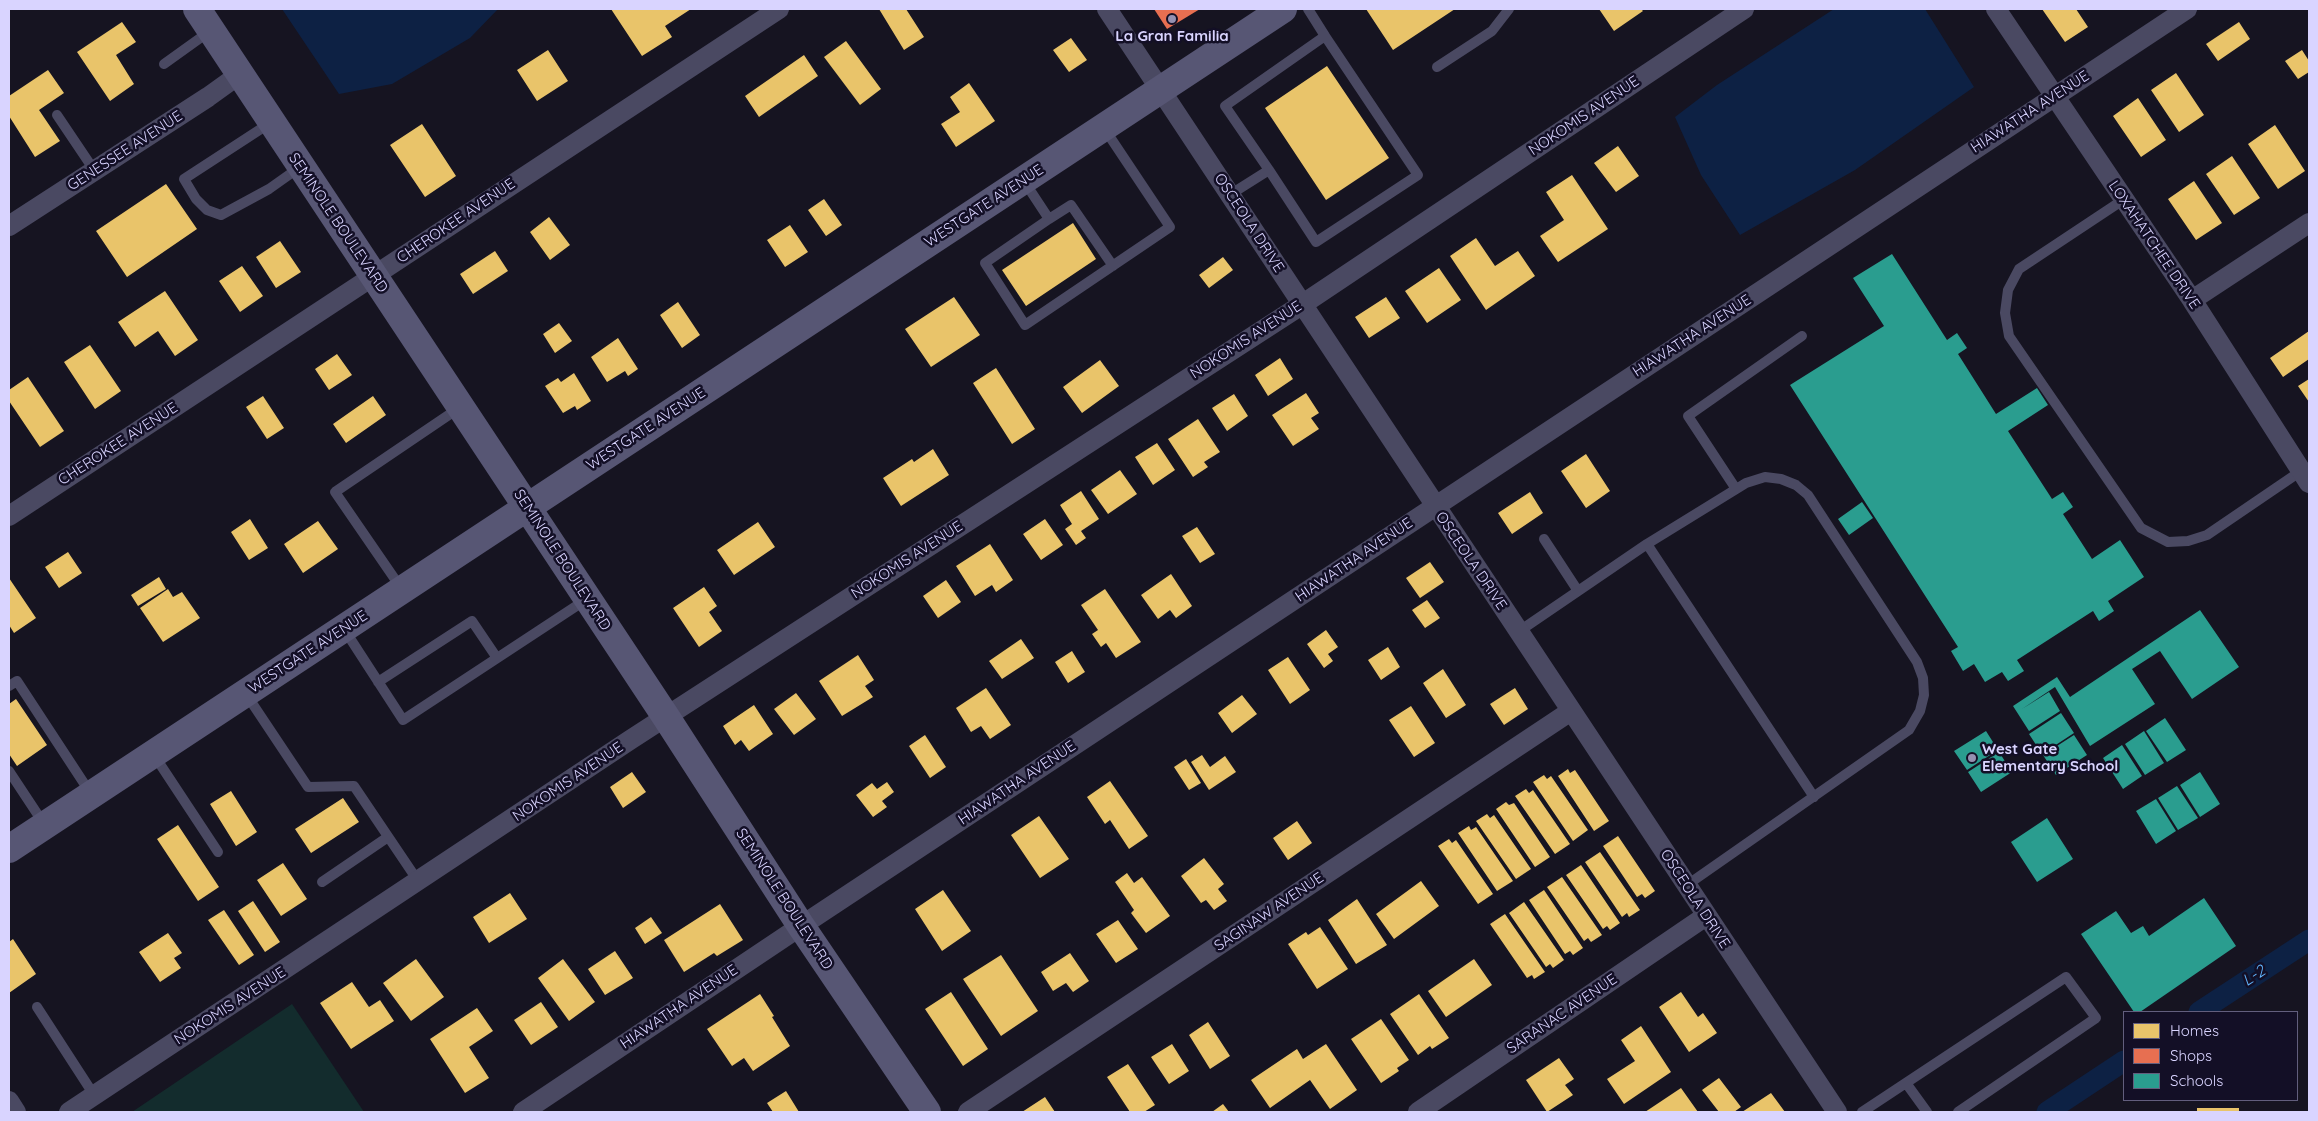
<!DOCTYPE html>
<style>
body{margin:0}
#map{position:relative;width:2318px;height:1121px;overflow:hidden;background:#161421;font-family:Quicksand,sans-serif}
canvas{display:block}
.frame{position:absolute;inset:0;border:10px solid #d9d4ff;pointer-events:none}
.legend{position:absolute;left:2123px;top:1011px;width:175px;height:90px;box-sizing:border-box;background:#130f26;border:1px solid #625e7d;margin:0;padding:6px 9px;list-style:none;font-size:15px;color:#d9d4ff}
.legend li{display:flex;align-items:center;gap:10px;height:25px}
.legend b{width:25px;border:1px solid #625e7d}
</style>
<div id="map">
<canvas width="2318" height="1121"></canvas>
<div class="frame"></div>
<ul class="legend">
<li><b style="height:14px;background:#e9c46a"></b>Homes</li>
<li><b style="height:14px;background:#e76f51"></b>Shops</li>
<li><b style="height:14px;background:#2a9d8f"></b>Schools</li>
</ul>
</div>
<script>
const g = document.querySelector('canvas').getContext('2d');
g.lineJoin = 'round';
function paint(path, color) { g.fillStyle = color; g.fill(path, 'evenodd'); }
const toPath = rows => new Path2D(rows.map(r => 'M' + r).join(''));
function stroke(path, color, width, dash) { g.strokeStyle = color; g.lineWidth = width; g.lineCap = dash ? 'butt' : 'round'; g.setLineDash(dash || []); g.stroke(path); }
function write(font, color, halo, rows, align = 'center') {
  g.font = font + ' Quicksand,sans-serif'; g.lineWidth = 5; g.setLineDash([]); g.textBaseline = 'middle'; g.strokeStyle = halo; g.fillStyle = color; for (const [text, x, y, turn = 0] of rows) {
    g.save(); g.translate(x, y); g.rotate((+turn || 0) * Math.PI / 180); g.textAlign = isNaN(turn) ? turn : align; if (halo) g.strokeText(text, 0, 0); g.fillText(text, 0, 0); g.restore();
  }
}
const green = toPath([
 [292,1004,364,1112,132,1112]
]);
const water = toPath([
 [282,9,498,9,470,38,392,84,339,94],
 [1834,9,1925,9,1974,87,1855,170,1740,235,1701,175,1675,117,1717,85]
]);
const homes = toPath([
 [611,9,691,9,665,26,672,37,642,56],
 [879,9,906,9,924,37,904,50],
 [1366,9,1455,9,1393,50],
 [1599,9,1641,9,1643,11,1614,31],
 [2042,9,2076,9,2088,27,2065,42],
 [122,22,136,42,116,55,134,84,110,101,77,52],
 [2239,22,2250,39,2218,61,2206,44],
 [1071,38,1087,60,1069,72,1053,50],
 [846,41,881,89,860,105,824,57],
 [548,50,568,81,537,101,517,70],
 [2302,50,2309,61,2309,72,2298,79,2285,61],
 [804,55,818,76,759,117,745,96],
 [1327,66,1389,158,1326,200,1265,108],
 [48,70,64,93,39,110,60,141,35,157,9,116,9,96],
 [2176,73,2204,115,2179,132,2151,90],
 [969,83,995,121,956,147,941,124,960,112,950,97],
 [2138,98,2166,140,2141,157,2113,116],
 [422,124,456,176,425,197,390,145],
 [2275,125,2305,171,2278,189,2248,144],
 [1618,146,1639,176,1616,192,1594,163],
 [2232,156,2260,198,2234,215,2206,174],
 [1572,175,1608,229,1558,262,1540,236,1564,220,1546,192],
 [2194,181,2222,223,2196,240,2168,199],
 [166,184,197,229,127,277,96,231],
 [824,199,842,225,826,236,808,210],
 [549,217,570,245,550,260,530,232],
 [1073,223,1096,259,1026,306,1002,270],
 [790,225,808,252,785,267,767,240],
 [1476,238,1495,266,1518,251,1535,276,1486,310,1450,256],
 [280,241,301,272,276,288,256,257],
 [495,251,508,271,473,294,460,274],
 [1223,257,1233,270,1209,288,1199,275],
 [242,266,263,296,240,312,219,281],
 [1439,268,1461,300,1427,323,1405,291],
 [165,291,198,340,175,356,158,331,135,347,118,322],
 [954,297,980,335,931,367,905,329],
 [1386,297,1400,318,1369,338,1355,317],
 [678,302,700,335,682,348,660,315],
 [559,323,572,341,555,353,543,334],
 [2309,331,2309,359,2283,377,2270,358],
 [618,338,638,369,628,376,625,371,607,382,591,357],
 [90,345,121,391,95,409,64,362],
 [337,354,352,375,329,390,315,369],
 [1280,358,1293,379,1268,396,1255,375],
 [1100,360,1119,386,1082,413,1063,387],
 [996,368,1035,429,1012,444,973,383],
 [574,373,591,401,577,410,575,406,563,413,545,386,558,378,561,382],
 [28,377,64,431,40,447,9,401,9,390],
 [2309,379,2309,402,2298,386],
 [1306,393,1319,413,1311,418,1319,429,1293,446,1272,415],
 [1234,394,1248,416,1227,431,1212,408],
 [263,396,284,428,267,439,246,407],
 [373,396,386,415,346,443,333,424],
 [1198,419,1220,452,1204,462,1208,467,1193,477,1168,439],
 [1157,443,1175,470,1153,485,1135,457],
 [933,449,949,475,901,506,883,478,912,459,914,462],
 [1586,454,1610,491,1586,508,1561,471],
 [1120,470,1137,494,1108,514,1091,490],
 [1081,491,1099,519,1081,531,1086,538,1076,545,1065,529,1072,524,1060,505],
 [1530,492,1543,513,1512,534,1498,513],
 [250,519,268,548,249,560,231,532],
 [1045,519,1063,545,1041,560,1023,534],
 [318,521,338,549,303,573,284,544],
 [758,522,775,547,734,575,717,550],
 [1197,527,1215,554,1200,563,1182,536],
 [990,544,1013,580,996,592,992,585,975,596,956,566],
 [68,552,82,573,59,588,45,567],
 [1430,562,1444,582,1420,598,1406,578],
 [1171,574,1192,606,1176,618,1170,610,1158,619,1141,595],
 [159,577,166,589,138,606,131,595],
 [9,578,36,618,14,633,9,625],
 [946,580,961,602,938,618,923,596],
 [704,587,717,606,709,612,722,631,699,647,673,608],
 [168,589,173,597,182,592,200,618,163,642,140,608],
 [1105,589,1141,642,1116,658,1106,643,1101,647,1092,634,1098,630,1081,605],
 [1427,600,1440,618,1425,628,1412,610],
 [1326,630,1338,647,1328,654,1333,661,1324,668,1307,644],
 [1021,639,1034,658,1002,679,989,661],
 [1388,647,1400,667,1381,680,1368,660],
 [1072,651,1085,672,1068,683,1055,662],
 [858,655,874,680,865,686,873,697,842,716,819,681],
 [1288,657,1310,690,1290,704,1268,670],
 [1443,669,1466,705,1446,718,1423,683],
 [986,688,1011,725,990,739,981,726,971,732,956,708],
 [1515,688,1528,709,1504,725,1490,704],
 [796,693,816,719,794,735,774,709],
 [1242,695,1257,714,1232,733,1218,713],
 [16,699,47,745,17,766,9,754,9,704],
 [754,705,773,734,749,751,741,740,735,745,723,726],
 [1411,706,1435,743,1414,757,1389,720],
 [925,735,946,767,930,778,909,746],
 [1202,755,1210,767,1225,756,1236,772,1209,790,1191,762],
 [1186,759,1201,783,1189,790,1174,767],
 [1568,769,1570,773,1575,770,1609,821,1594,831,1558,776],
 [632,772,646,792,623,808,610,787],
 [1544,775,1547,779,1551,776,1588,830,1573,841,1533,782],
 [1110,781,1148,836,1129,849,1110,820,1105,824,1087,797],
 [887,782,894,792,882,801,887,807,873,817,856,795,872,783,877,789],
 [1526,789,1529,793,1533,790,1570,844,1555,854,1515,796],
 [231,791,257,832,236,846,210,804],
 [343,798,359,822,311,853,295,829],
 [1506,802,1509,805,1514,803,1550,857,1535,867,1496,809],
 [1487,814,1490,818,1494,815,1531,869,1516,879,1476,821],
 [1039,816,1069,859,1040,878,1011,835],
 [1297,821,1312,843,1288,860,1273,838],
 [178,825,219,887,198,901,157,839],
 [1469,826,1471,830,1476,827,1513,881,1497,891,1458,833],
 [1618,836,1655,891,1645,898,1642,894,1637,897,1603,846],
 [1449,839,1452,843,1456,840,1493,894,1478,904,1438,846],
 [1600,852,1640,910,1629,917,1627,913,1622,917,1585,862],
 [1204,858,1224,884,1218,889,1227,901,1214,910,1206,900,1201,903,1181,876],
 [283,863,307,899,281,916,257,880],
 [1581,865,1620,923,1610,930,1607,926,1603,929,1566,875],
 [1127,873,1134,883,1142,877,1170,916,1146,933,1131,913,1134,910,1115,882],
 [1562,877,1602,935,1591,942,1588,938,1584,941,1547,887],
 [1421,881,1439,906,1394,939,1376,914],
 [943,890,971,931,942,951,915,909],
 [1544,890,1583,948,1573,955,1570,951,1565,954,1529,900],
 [510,893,527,919,489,943,473,917],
 [1357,899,1387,945,1356,964,1328,920],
 [253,901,280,942,265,952,238,911],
 [1524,902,1564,960,1553,968,1550,964,1546,967,1509,913],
 [720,904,743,940,717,956,714,953,684,972,664,940],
 [224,910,254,955,239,965,208,920],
 [1505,914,1545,972,1534,979,1532,975,1527,978,1490,924],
 [651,917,662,933,645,944,635,928],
 [1118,920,1138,949,1116,963,1096,934],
 [1320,927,1348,969,1317,989,1288,944,1306,932,1308,935],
 [168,933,182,953,174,958,181,968,160,982,139,952],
 [13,939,36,974,9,993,9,942],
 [615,951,633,978,605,995,588,969],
 [1070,953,1089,981,1073,992,1066,983,1053,991,1041,972],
 [1001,955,1038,1011,1001,1036,963,979],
 [416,959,444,997,411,1021,383,983],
 [563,959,595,1002,569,1021,538,978],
 [1474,959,1492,985,1446,1017,1428,991],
 [352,982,369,1007,380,1000,394,1021,351,1049,320,1003],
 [951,992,988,1049,963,1066,925,1009],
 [1681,992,1698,1017,1703,1013,1717,1033,1689,1052,1659,1007],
 [760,994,774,1016,772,1017,790,1046,753,1071,744,1058,732,1066,707,1029],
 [1419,994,1449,1038,1432,1049,1430,1046,1418,1055,1390,1014],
 [541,1002,558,1027,531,1045,514,1020],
 [477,1008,493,1031,469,1047,489,1078,465,1093,430,1039],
 [1381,1019,1409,1060,1397,1068,1399,1071,1381,1083,1351,1039],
 [1208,1022,1230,1056,1210,1069,1189,1035],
 [1641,1026,1671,1072,1624,1104,1607,1079,1635,1061,1621,1040],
 [1172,1044,1189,1071,1169,1084,1151,1057],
 [1326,1044,1357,1090,1330,1109,1310,1080,1270,1108,1251,1080,1297,1049,1303,1059],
 [1559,1058,1574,1079,1565,1085,1573,1095,1547,1112,1526,1080],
 [1128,1064,1155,1105,1144,1112,1130,1112,1107,1077],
 [1719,1078,1741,1107,1734,1112,1719,1112,1702,1090],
 [1681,1088,1698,1112,1645,1112],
 [786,1091,799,1112,773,1112,767,1103],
 [1771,1093,1785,1112,1742,1112],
 [1045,1097,1055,1112,1022,1112],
 [1223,1104,1229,1112,1212,1112],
 [2197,1108,2239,1108,2239,1112,2197,1112]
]);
const shops = toPath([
 [1154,9,1200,9,1167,29]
]);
const schools = toPath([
 [1892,254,1947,340,1957,333,1967,348,1958,354,1996,414,2037,388,2048,405,2008,431,2052,499,2063,492,2073,507,2063,514,2092,559,2120,540,2144,577,2108,601,2114,611,2099,621,2093,611,2017,660,2024,671,2008,681,2002,672,1985,682,1974,664,1963,671,1951,651,1958,647,1790,385,1884,326,1853,278],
 [1862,502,1873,518,1849,535,1838,519],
 [2200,610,2239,667,2192,699,2160,651,2132,669,2155,704,2090,746,2055,687,2022,709,2049,692,2060,711,2029,731,2013,706,2057,677,2070,697],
 [2061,713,2074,733,2042,754,2029,734],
 [2165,718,2186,750,2167,762,2146,731],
 [1986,731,1998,750,1967,770,1954,751],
 [2144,731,2164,763,2145,775,2125,744],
 [2074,735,2087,755,2056,775,2043,755],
 [2122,745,2142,776,2123,789,2103,758],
 [1999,752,2012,772,1981,792,1968,772],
 [2200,772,2220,804,2200,817,2180,785],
 [2177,786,2198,818,2178,830,2158,798],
 [2156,799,2176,831,2156,844,2136,811],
 [2047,818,2073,859,2037,882,2011,842],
 [2204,898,2236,946,2140,1012,2134,1012,2081,934,2116,911,2131,933,2143,926,2149,936]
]);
const canal = toPath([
 [2199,1012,2309,940],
 [2047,1112,2124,1061]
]);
const lane = toPath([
 [1308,9,1325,36],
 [164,64,210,31],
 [1437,67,1492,31,1509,9],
 [57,115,94,170],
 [270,123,184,179,196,199,207,210,221,215,269,189,300,167],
 [1024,181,1049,219,985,263,1025,325,1170,227,1104,128],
 [1231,194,1269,170,1225,106,1325,36,1418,175,1316,242,1269,170],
 [2123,200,2019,269,2008,290,2005,313,2009,336,2141,528,2168,542,2188,541,2207,535,2301,471],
 [1049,219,1071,205,1113,266],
 [1736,489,1688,416,1802,336],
 [1544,539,1578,591],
 [1647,544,1814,797],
 [401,588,335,492,459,408],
 [344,629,403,720,587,599],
 [1518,632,1647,544,1746,483,1765,477,1781,479,1796,485,1808,495,1917,662,1923,678,1924,695,1920,711,1909,730,1687,885],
 [378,682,472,621,497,658],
 [9,686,17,681,91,794],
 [246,694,308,787,354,786,418,881],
 [154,755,218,852],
 [9,771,44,824],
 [322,882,388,837],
 [37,1007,94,1095],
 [1906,1083,1927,1112],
 [1862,1112,2066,977,2096,1018,1958,1112]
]);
const street = toPath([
 [1107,9,1837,1112],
 [1996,9,2192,300,2309,483],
 [9,226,208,97,240,74],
 [2192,300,2309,223],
 [9,516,779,9],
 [9,1101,16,1112],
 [69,1112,630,740,1303,304,1744,9],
 [523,1112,801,926,2187,9],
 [968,1112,1571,711],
 [1418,1112,1706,916]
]);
const secondary = toPath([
 [197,9,666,717,801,926,927,1112],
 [9,849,1283,9]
]);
const markers = [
 [1172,19,5,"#9591b1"],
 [1972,758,5,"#9591b1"]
];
const poiNames = [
 ["La Gran Familia",1172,36],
 ["West Gate",1982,749,"left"],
 ["Elementary School",1982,766,"left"]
];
const streetNames = [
 ["HIAWATHA AVENUE",2030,112,-33],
 ["NOKOMIS AVENUE",1584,116,-34],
 ["GENESSEE AVENUE",125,151,-33],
 ["WESTGATE AVENUE",984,206,-33],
 ["CHEROKEE AVENUE",456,221,-34],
 ["SEMINOLE BOULEVARD",338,223,56],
 ["OSCEOLA DRIVE",1249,223,57],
 ["LOXAHATCHEE DRIVE",2154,245,56],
 ["HIAWATHA AVENUE",1692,336,-33],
 ["NOKOMIS AVENUE",1246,340,-33],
 ["WESTGATE AVENUE",646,429,-33],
 ["CHEROKEE AVENUE",118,444,-33],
 ["SEMINOLE BOULEVARD",562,560,57],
 ["NOKOMIS AVENUE",907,560,-33],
 ["HIAWATHA AVENUE",1354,560,-34],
 ["OSCEOLA DRIVE",1471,561,56],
 ["WESTGATE AVENUE",308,652,-33],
 ["NOKOMIS AVENUE",568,782,-34],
 ["HIAWATHA AVENUE",1017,783,-34],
 ["SEMINOLE BOULEVARD",784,899,57],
 ["OSCEOLA DRIVE",1695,899,57],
 ["SAGINAW AVENUE",1269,912,-34],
 ["NOKOMIS AVENUE",230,1006,-33],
 ["HIAWATHA AVENUE",679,1007,-34],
 ["SARANAC AVENUE",1562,1014,-34]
];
const waterNames = [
 ["L-2",2254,976,-33]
];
paint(green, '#132c2d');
paint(water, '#0d2144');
paint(homes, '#e9c46a');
paint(shops, '#e76f51');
paint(schools, '#2a9d8f');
stroke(canal, '#0d2144', 21);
stroke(lane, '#4a4962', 10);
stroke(street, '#4a4962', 20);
stroke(secondary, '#575674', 28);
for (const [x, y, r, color] of markers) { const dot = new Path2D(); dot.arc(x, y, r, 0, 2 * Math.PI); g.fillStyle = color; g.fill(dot); stroke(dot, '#130f26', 2); }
write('bold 15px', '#d9d4ff', '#130f26', poiNames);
write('15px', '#d9d4ff', '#130f26', streetNames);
write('italic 16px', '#62b6ff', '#130f26', waterNames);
</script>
